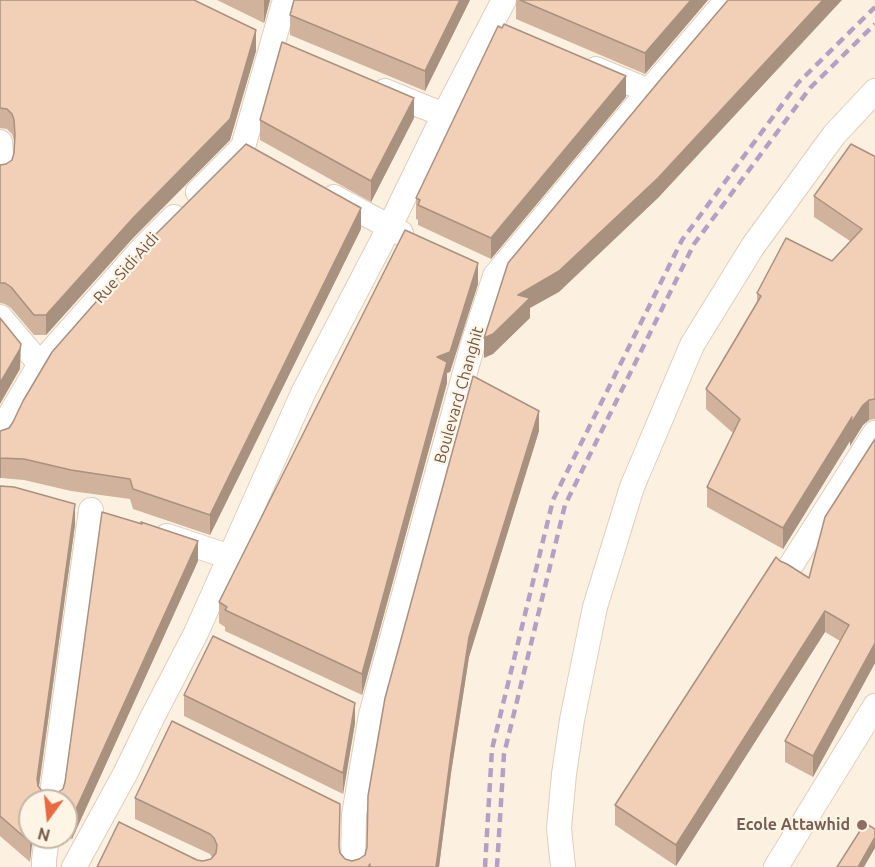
<!DOCTYPE html>
<style>
body{margin:0}
#map{position:relative;width:875px;height:867px;overflow:hidden;background:#fcf1e0;font-family:Ubuntu,sans-serif}
canvas{display:block}
.north{position:absolute;left:18px;top:789px;width:60px;height:60px;box-sizing:border-box;background:#fff5e6;border:2px solid #c7b6a6;border-radius:50%;rotate:195deg;font-size:16px;font-weight:700;line-height:24px;text-align:center;color:#735747}
.north::after{content:'';display:block;margin:auto;width:21px;height:27px;background:#e96942;clip-path:polygon(50% 0,100% 100%,50% 72%,0 100%)}
</style>
<div id="map">
<canvas width="875" height="867"></canvas>
<div class="north">N</div>
</div>
<script>
const g = document.querySelector('canvas').getContext('2d');
g.lineJoin = 'round';
const toPath = rows => new Path2D(rows.map(r => 'M' + r).join(''));
function stroke(path, color, width, dash) { g.strokeStyle = color; g.lineWidth = width; g.lineCap = dash ? 'butt' : 'round'; g.setLineDash(dash || []); g.stroke(path); }
function paint(path, color) { g.fillStyle = color; g.fill(path, 'evenodd'); }
function write(font, color, halo, rows, align = 'center') {
  g.font = font + ' Ubuntu,sans-serif'; g.lineWidth = 4.5; g.setLineDash([]); g.textBaseline = 'middle'; g.strokeStyle = halo; g.fillStyle = color; for (const [text, x, y, turn = 0] of rows) {
    g.save(); g.translate(x, y); g.rotate((+turn || 0) * Math.PI / 180); g.textAlign = isNaN(turn) ? turn : align; if (halo) g.strokeText(text, 0, 0); g.fillText(text, 0, 0); g.restore();
  }
}
const street = toPath([
 [596,69,649,91],
 [385,91,444,115],
 [0,142,1,155,0,172],
 [198,192,243,147,285,0],
 [334,197,401,233],
 [0,317,40,364],
 [0,437,10,415,40,364,143,248,174,217],
 [167,536,230,557],
 [788,570,875,433],
 [51,801,91,510],
 [44,867,44,860,47,837],
 [74,867,125,774,153,716,196,633,304,391,389,228,444,115,504,0],
 [353,867,354,815,371,715,472,347,495,276,649,91,727,0],
 [563,867,559,828,564,774,572,720,595,607,632,487,692,345,753,246,834,135,875,91],
 [776,867,875,706]
]);
const rail = toPath([
 [485,867,492,749,553,500,682,240,798,83,875,7],
 [497,867,504,754,565,505,694,244,810,88,875,24]
]);
const wall = toPath([
 [0,0,256,51,230,140,133,238,46,335,34,335,11,308,5,304,0,303,0,165,6,164,12,160,14,153,15,146,14,141,12,134,7,129,0,128],
 [217,0,270,0,264,23],
 [470,0,425,91,290,35,290,15],
 [516,0,708,0,645,74,516,19],
 [626,97,491,259,418,225,418,220,416,219,416,198],
 [414,118,371,202,260,140,260,120],
 [874,156,875,156,875,419,869,420,863,425,850,446,850,441,783,549,707,507,707,487,733,433,706,409,706,389,757,302,757,293,832,261,850,241,814,217,814,196],
 [361,229,210,535,133,509,130,499,71,491,24,480,1,478,0,431,9,428],
 [478,284,450,372,447,373,447,383,362,695,225,631,225,627,219,623,219,602],
 [539,431,469,657,451,773,439,867,97,867,197,860,203,861,211,859,212,857,210,854,135,819,135,798,339,848,340,853,345,859,352,861,359,859,365,855],
 [875,439,875,663,813,777,785,762,785,741,840,641,825,632,676,866,615,825,615,805,780,561,809,578],
 [0,486,75,525,39,787,42,791,48,794,57,793,63,789,198,561,72,839,63,837,66,837,66,801,30,801,30,862,0,836],
 [184,695,355,723,343,794,184,716]
]);
const shadedWall = toPath([
 [264,0,270,0,264,23],
 [460,0,470,0,425,91,425,71],
 [691,0,708,0,645,74,645,53],
 [823,0,842,0,658,198,559,292,530,308,530,318,493,354,484,358,484,338,518,295],
 [256,30,256,51,230,140,133,238,46,335,46,315],
 [626,76,626,97,491,259,491,238],
 [414,98,414,118,371,202,371,181],
 [361,208,361,229,210,535,210,515],
 [478,263,478,284,450,372,447,373,447,383,362,695,362,674,437,357],
 [21,344,20,369,0,404,0,383],
 [869,400,869,420,863,425,850,446,850,441,783,549,783,528,852,417,863,405],
 [539,411,539,431,469,657,451,773,439,867,436,867,451,753,469,637],
 [1,457,1,478,0,478,0,458],
 [75,504,75,525,37,799,37,779],
 [198,541,198,561,72,839,72,818],
 [825,611,825,632,676,866,676,845],
 [875,643,875,663,813,777,813,756],
 [355,703,355,723,343,794,343,773],
 [30,837,33,837,30,862],
 [875,837,875,848,864,867,858,867]
]);
const building = toPath([
 [0,0,194,0,256,30,230,119,133,218,46,315,34,315,11,287,5,283,0,283,0,165,6,164,12,160,14,153,15,135,14,120,12,114,7,109,0,108,0,0],
 [294,0,460,0,425,71,290,15,294,0],
 [520,0,691,0,645,53,520,0],
 [728,0,823,0,658,178,559,271,518,295,530,298,493,334,484,338,508,263,660,80,728,0],
 [504,24,626,76,491,238,418,205,420,200,416,198,498,26,502,28,504,24],
 [282,42,414,98,371,181,260,120,282,42],
 [246,144,361,208,210,515,133,489,130,479,71,470,24,459,0,458,0,431,9,428,13,422,23,401,52,352,153,237,246,144],
 [851,144,874,156,875,156,875,399,869,400,863,405,850,425,852,417,783,528,707,487,740,419,706,389,761,296,757,293,786,238,832,261,862,229,814,196,851,144],
 [405,230,478,263,450,352,437,357,447,362,362,674,225,610,227,607,219,602,405,230],
 [0,318,21,344,20,349,0,383,0,318],
 [473,376,539,411,469,637,451,753,436,867,370,867,370,864,368,867,97,867,119,822,197,860,203,861,211,859,216,853,217,845,214,838,210,834,135,798,172,721,340,804,339,846,340,853,345,859,352,861,359,859,365,855,367,847,368,796,385,698,473,376],
 [875,439,875,643,813,756,785,741,849,625,825,611,676,845,615,805,776,557,780,561,787,564,809,578,825,517,875,439],
 [0,486,14,487,75,504,37,779,38,786,42,791,48,794,57,793,63,789,65,782,102,512,142,524,141,522,198,541,72,818,66,817,66,801,30,801,30,842,0,816,0,486],
 [213,636,355,703,343,773,184,695,213,636],
 [865,823,875,829,875,837,858,867,837,867,865,823]
]);
const markers = [
 [862,825,6,"#8d6e63"]
];
const streetNames = [
 ["Rue Sidi Aidi",126,268,-48],
 ["Boulevard Changhit",459,395,-74]
];
const educationNames = [
 ["Ecole Attawhid",850,825]
];
stroke(street, '#e0cdbc', 26);
stroke(street, '#fff', 24);
stroke(rail, '#b49fc5', 4.5, [9, 6]);
paint(wall, '#d0b29d');
paint(shadedWall, '#a99180');
paint(building, '#f2cfb7');
stroke(building, '#a99180', 1.5);
for (const [x, y, r, color] of markers) { const dot = new Path2D(); dot.arc(x, y, r, 0, 2 * Math.PI); g.fillStyle = color; g.fill(dot); stroke(dot, '#fff5e6', 2); }
write('16px', '#735747', '#fff5e6', streetNames);
write('bold 16px', '#785e54', '#fff5e6', educationNames, 'right');
</script>
